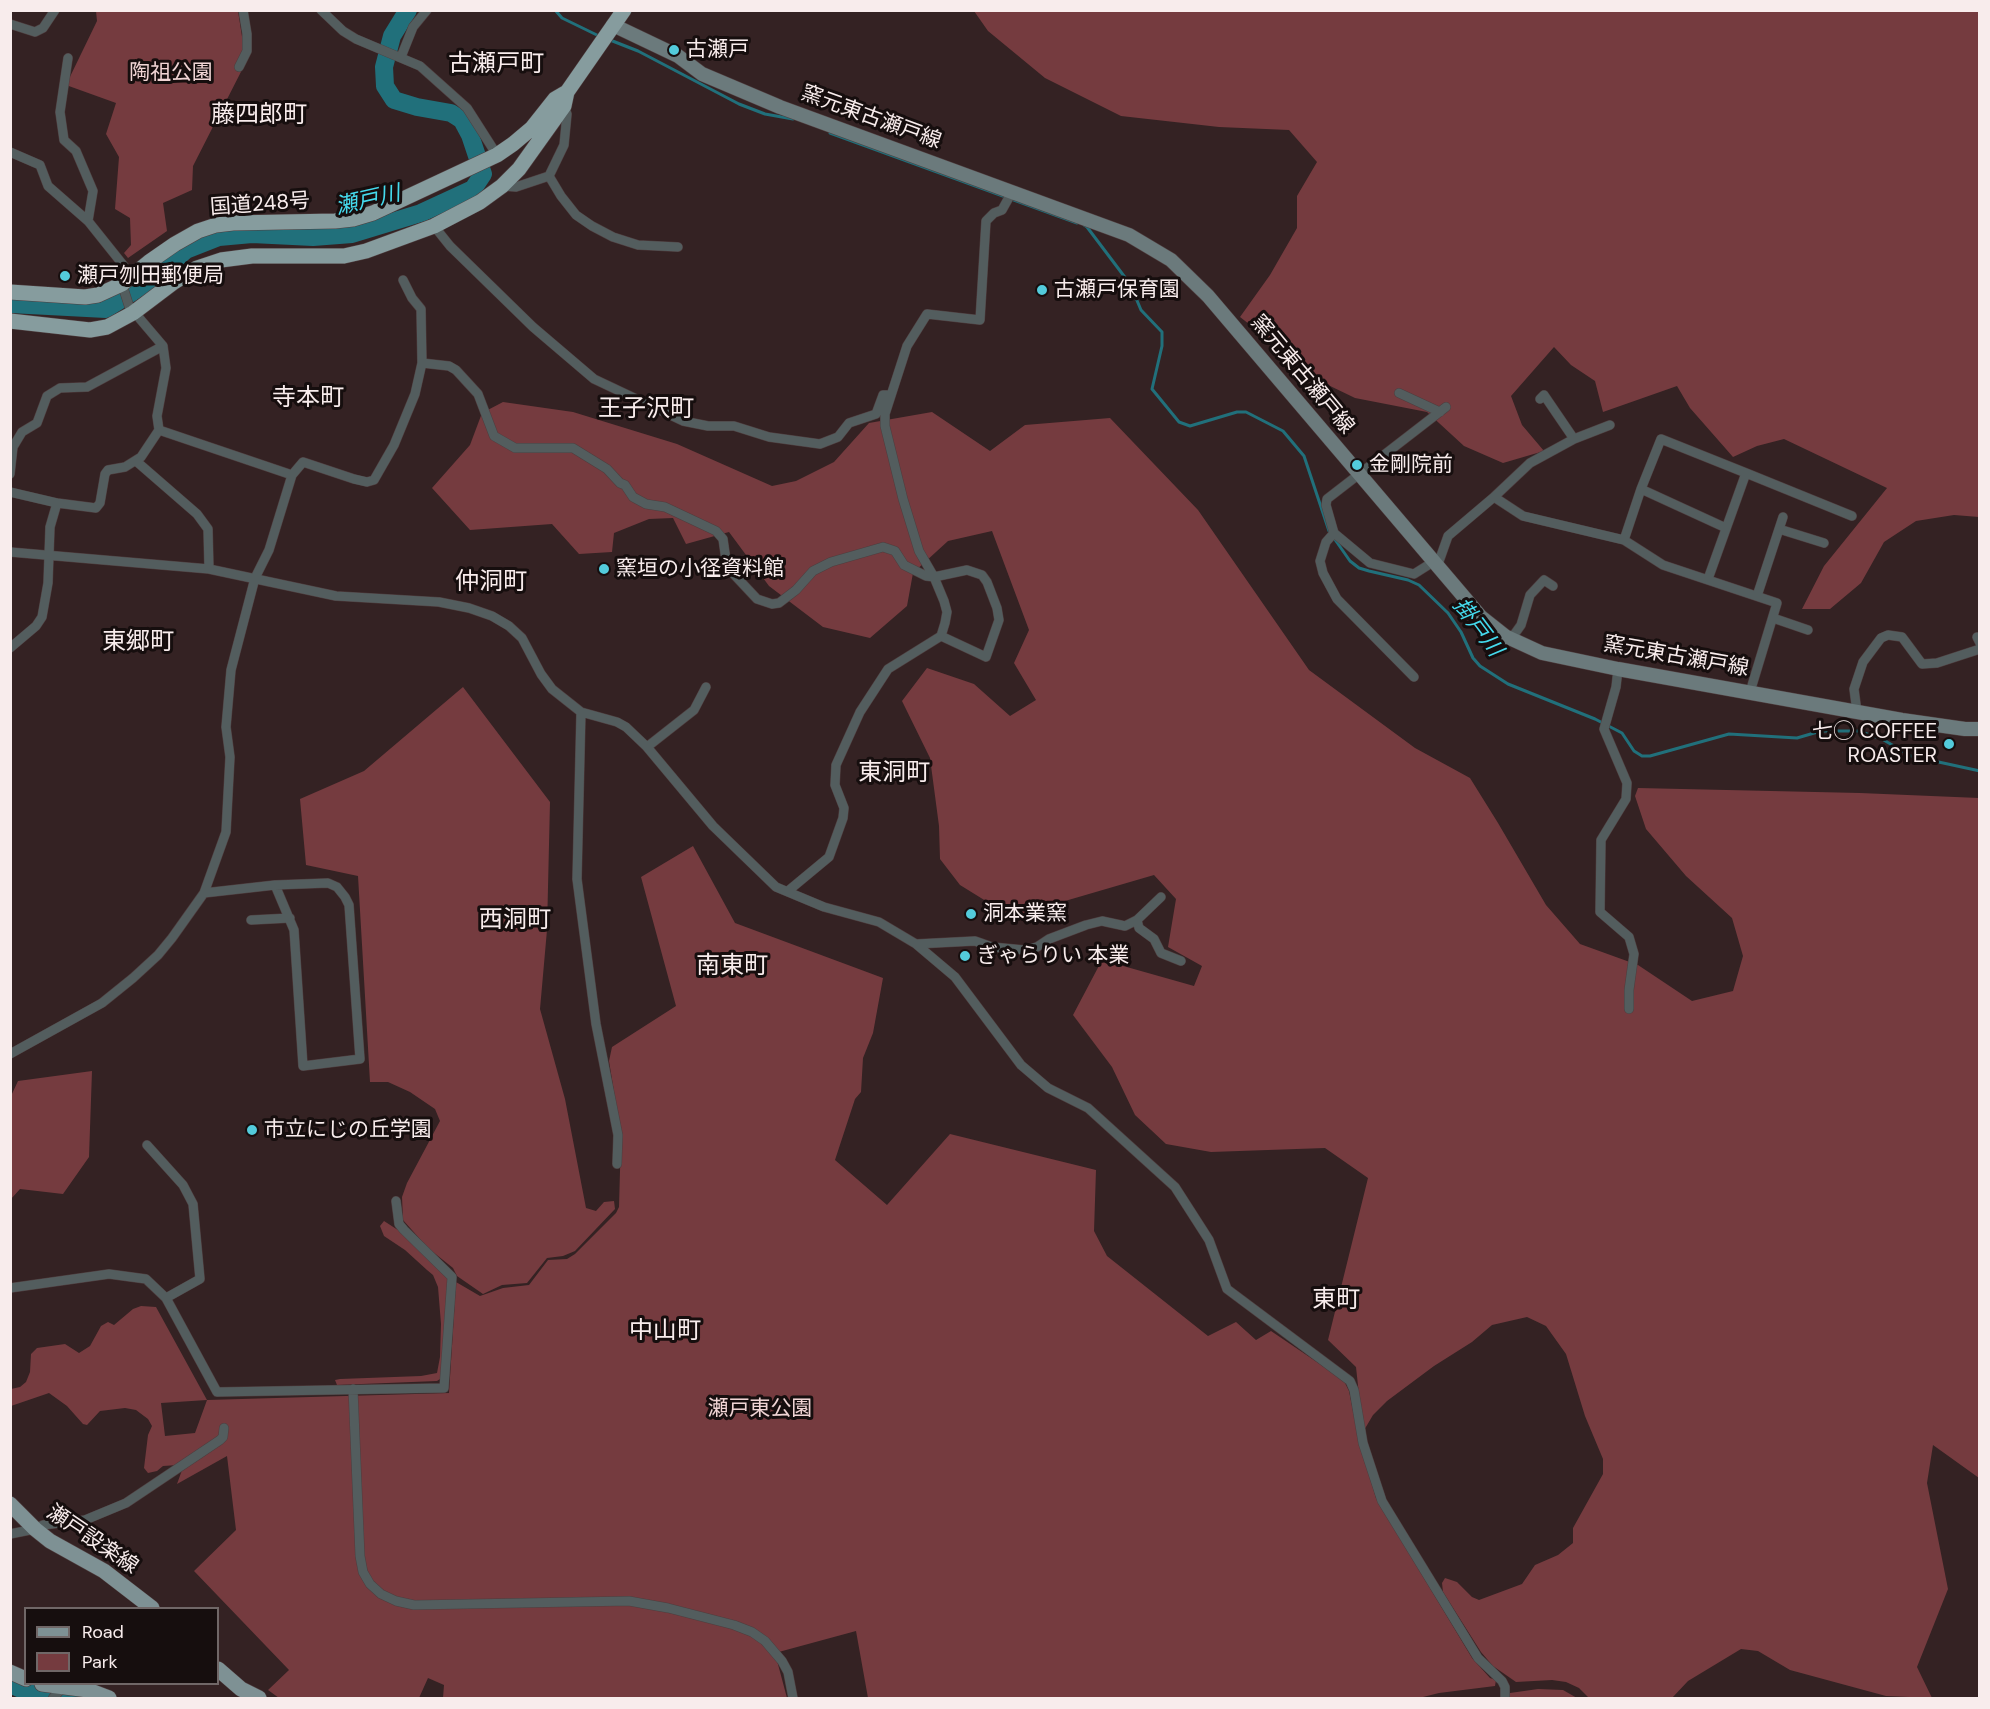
<!DOCTYPE html>
<meta charset="utf-8">
<style>
body{margin:0}
#map{position:relative;width:1990px;height:1709px;overflow:hidden;background:#342223;font-family:"DM Sans",sans-serif}
canvas{display:block}
.frame{position:absolute;inset:0;border:12px solid #f8ecec;pointer-events:none}
.legend{position:absolute;left:24px;top:1607px;width:195px;height:78px;box-sizing:border-box;background:#160e0e;border:2px solid #706767;margin:0;padding:8px 10px;list-style:none;font-size:18px;color:#f8ecec}
.legend li{display:flex;align-items:center;gap:12px;height:30px}
.legend b{width:30px;border:2px solid #706767}
</style>
<div id="map">
<canvas width="1990" height="1709"></canvas>
<div class="frame"></div>
<ul class="legend">
<li><b style="height:8px;background:#7e9194"></b>Road</li>
<li><b style="height:16px;background:#753b3f"></b>Park</li>
</ul>
</div>
<script>
const g = document.querySelector('canvas').getContext('2d');
g.lineJoin = 'round';
function paint(path, color) { g.fillStyle = color; g.fill(path, 'evenodd'); }
const toPath = rows => new Path2D(rows.map(r => 'M' + r).join(''));
function stroke(path, color, width, dash) { g.strokeStyle = color; g.lineWidth = width; g.lineCap = dash ? 'butt' : 'round'; g.setLineDash(dash || []); g.stroke(path); }
function write(font, color, halo, rows, align = 'center') {
  g.font = font + ' "DM Sans","Noto Sans JP",sans-serif'; g.lineWidth = 6; g.setLineDash([]); g.textBaseline = 'middle'; g.strokeStyle = halo; g.fillStyle = color; for (const [text, x, y, turn = 0] of rows) {
    g.save(); g.translate(x, y); g.rotate((+turn || 0) * Math.PI / 180); g.textAlign = isNaN(turn) ? turn : align; if (halo) g.strokeText(text, 0, 0); g.fillText(text, 0, 0); g.restore();
  }
}
const green = toPath([
 [96,11,238,11,246,62,193,166,192,190,163,203,167,231,128,258,124,253,131,245,130,218,115,209,119,157,106,134,116,103,66,85,97,21],
 [974,11,1979,11,1979,517,1954,515,1916,521,1884,542,1861,583,1830,609,1802,609,1824,566,1887,488,1784,439,1757,446,1733,457,1690,408,1677,386,1603,412,1595,381,1571,365,1554,347,1511,396,1522,425,1544,451,1503,463,1464,446,1427,412,1355,398,1326,384,1240,317,1270,275,1297,228,1297,196,1317,162,1289,130,1219,127,1121,116,1045,78,988,31],
 [503,402,573,412,677,444,772,486,796,481,834,462,869,423,932,412,990,451,1025,425,1110,418,1198,510,1309,670,1415,748,1470,778,1498,823,1546,905,1580,944,1638,965,1692,1001,1733,991,1743,956,1732,918,1686,876,1646,829,1635,796,1638,788,1860,793,1979,798,1979,1478,1933,1445,1927,1483,1948,1589,1917,1667,1932,1698,1886,1696,1790,1670,1758,1651,1741,1649,1688,1681,1672,1698,1589,1698,1579,1688,1566,1682,1552,1680,1516,1682,1493,1666,1481,1652,1443,1592,1442,1583,1445,1578,1457,1582,1472,1597,1479,1600,1522,1584,1535,1565,1558,1555,1573,1543,1573,1528,1603,1474,1603,1459,1585,1416,1566,1354,1546,1326,1527,1317,1492,1325,1472,1342,1434,1366,1387,1401,1373,1415,1363,1432,1356,1367,1328,1340,1368,1178,1325,1148,1211,1152,1166,1144,1135,1115,1112,1067,1073,1015,1102,960,1194,986,1202,966,1168,947,1176,899,1154,875,1041,908,1040,919,1028,924,1002,911,960,885,940,859,939,826,930,758,902,701,927,668,974,684,1010,716,1036,700,1014,663,1029,630,992,531,948,541,913,573,907,606,870,638,823,627,769,586,729,532,686,544,673,518,649,519,614,533,612,552,579,554,552,524,470,530,432,488,470,445,482,413],
 [463,687,550,802,547,930,540,1009,565,1099,586,1208,596,1211,604,1202,614,1201,615,1209,575,1251,563,1256,547,1258,527,1283,502,1285,483,1294,457,1276,453,1268,428,1248,403,1220,402,1197,407,1183,440,1121,435,1109,410,1092,388,1082,370,1082,358,876,306,865,300,799,364,771],
 [693,846,735,923,883,978,873,1033,863,1058,861,1092,855,1099,835,1160,887,1205,950,1134,1096,1170,1094,1231,1107,1256,1208,1336,1236,1322,1256,1340,1271,1331,1339,1377,1345,1383,1349,1391,1360,1445,1376,1498,1472,1658,1490,1678,1496,1680,1495,1686,1439,1693,1419,1698,1067,1698,1054,1697,868,1698,856,1631,775,1653,787,1698,443,1698,444,1685,428,1678,419,1698,279,1698,268,1690,289,1670,194,1571,236,1530,227,1456,177,1484,186,1459,178,1465,163,1466,157,1471,148,1473,144,1468,148,1435,152,1426,148,1419,136,1410,125,1408,100,1411,87,1425,83,1424,67,1406,49,1393,11,1406,11,1389,20,1387,26,1382,30,1372,31,1354,37,1348,65,1344,79,1353,90,1346,101,1326,108,1322,114,1325,133,1309,141,1306,156,1307,207,1400,449,1393,456,1282,480,1296,503,1288,529,1285,548,1260,567,1259,575,1254,616,1213,619,1207,621,1135,609,1061,612,1047,676,1006,641,877],
 [207,1400,195,1433,165,1436,161,1403],
 [92,1071,89,1157,63,1194,20,1189,11,1199,11,1096,18,1081],
 [384,1221,401,1232,448,1279,443,1377,437,1381,337,1385,335,1380,340,1379,421,1376,437,1373,440,1357,441,1324,438,1287,433,1275,427,1270,405,1250,384,1236,380,1226],
 [1538,1689,1563,1690,1577,1698,1509,1698,1510,1693]
]);
const stream = toPath([
 [555,10,562,18,601,37],
 [610,40,638,51,739,104,765,114,793,119],
 [830,133,1077,223],
 [1084,225,1087,227,1130,284,1141,310,1162,332,1162,346,1152,389,1179,422,1190,426,1237,412,1246,412,1283,431,1304,456,1329,531,1350,561,1359,568,1369,571,1408,580,1419,585,1448,613,1461,632,1473,658,1480,666,1508,684,1595,719,1622,733,1634,751,1642,756,1650,756,1729,734,1797,738,1821,731,1858,731,1882,739,1911,756,1980,771]
]);
const river = toPath([
 [10,304,106,309,150,281,186,250,219,237,252,234,313,237,352,234,421,213,473,189,483,174,470,135,462,120,451,113,417,107,394,100,385,86,384,67,392,36,408,10],
 [10,1684,21,1689,74,1698]
]);
const minor = toPath([
 [321,10,343,31,356,39,420,66,467,108,497,155],
 [10,24,35,32,43,28,55,10],
 [401,57,413,27,427,10],
 [68,58,60,112,64,140,76,151,93,191,88,221],
 [239,67,247,51,247,34,243,10],
 [10,152,40,165,48,186,88,221,132,276],
 [549,176,561,196,576,215,592,226,613,237,638,245,678,247],
 [502,186,516,187,549,176,564,145,567,114,564,106],
 [434,226,450,246,533,327,594,379,683,421,708,426,734,426,769,437,820,444,838,437,849,423,876,414,883,395,890,395],
 [403,280,412,298,421,309,422,363],
 [1399,393,1440,412],
 [1540,399,1544,395,1574,439],
 [159,430,292,475],
 [136,461,197,514,208,529,209,569],
 [1746,473,1852,516],
 [10,474,13,447,22,432,37,423,47,396,60,388,87,387,163,346],
 [1641,489,1726,528],
 [10,492,57,503,96,508,100,503,105,474,108,470,125,467,141,457,159,430,157,416,166,368,163,346,129,306,122,284],
 [1494,497,1523,516,1624,540,1663,565,1777,603,1750,692],
 [1779,529,1824,543],
 [1334,533,1326,542,1320,561,1323,573,1337,599,1414,677],
 [1624,540,1641,489,1661,439,1746,473,1708,579],
 [10,552,209,569,336,596,439,602,469,608,492,616,509,626,522,638,541,674,552,689,581,712,617,722,626,727,647,747,713,826,776,887,824,907,879,922,916,944,955,977,1021,1065,1048,1088,1088,1108,1175,1187,1209,1240,1227,1289,1350,1381,1354,1390,1363,1443,1382,1501,1478,1658,1502,1681,1505,1687,1505,1698],
 [1433,562,1414,574,1370,563,1334,533,1326,505,1327,499,1446,407],
 [1437,567,1448,536,1494,497,1530,463,1574,439,1610,425],
 [1757,596,1783,517],
 [1773,618,1808,630],
 [1977,637,1980,643],
 [1511,639,1521,625,1530,595,1544,580,1553,586],
 [10,648,36,626,42,617,48,583,50,527,57,503],
 [1618,669,1616,687,1604,729,1627,783,1626,799,1601,840,1600,912,1629,937,1634,954,1629,990,1629,1009],
 [581,712,577,879,596,1024,618,1135,617,1164],
 [1857,712,1854,689,1863,662,1881,638,1888,635,1902,637,1922,664,1937,663,1980,649],
 [647,747,694,710,706,687],
 [788,891,829,857,843,818,844,808,835,785,836,765,860,712,888,669,941,636,945,623,947,612,944,601,934,577,919,551,903,499,885,426,885,414,907,346,927,314,980,320,986,221,994,213,1002,210,1012,192],
 [204,893,275,885,294,930,303,1066,360,1059,349,905,345,897,337,887,328,883,275,885],
 [251,920,290,918],
 [1137,920,1139,928,1154,939,1161,953,1181,961],
 [916,944,975,941,992,947,1024,950,1037,947,1049,939,1086,925,1102,921,1125,926,1137,920,1161,897],
 [10,1054,102,1003,133,978,158,955,172,938,204,893,226,832,230,757,226,727,231,670,255,578,269,550,292,475,303,462,354,479,367,482,374,480,394,445,415,394,422,363,449,366,456,370,478,394,494,436,515,448,573,448,607,469,620,483,625,485,633,497,646,504,665,507,716,531,723,539,727,567,757,599,772,604,779,603,796,590,813,571,831,562,883,547,895,551,904,565,926,576,934,577,967,570,982,575,987,582,997,608,999,620,986,657,941,636],
 [147,1145,183,1185,193,1204,200,1279,166,1298],
 [10,1288,109,1274,146,1279,166,1298,217,1392,444,1388,452,1277,404,1230,399,1224,396,1201],
 [353,1389,360,1556,363,1572,370,1584,381,1594,396,1601,414,1605,629,1601,668,1608,734,1625,752,1632,765,1641,782,1661,788,1672,793,1698],
 [10,1534,35,1529,43,1525,85,1520,126,1503,220,1440,223,1437,224,1428],
 [53,1698,64,1686]
]);
const secondary = toPath([
 [613,25,678,56,702,74,780,107,1129,235,1171,260,1208,296,1481,617,1505,636,1542,653,1618,669,1902,720,1965,729,1980,729]
]);
const primary = toPath([
 [10,1504,35,1529,50,1541,104,1571,152,1608],
 [218,1669,241,1689,259,1698],
 [10,1672,26,1679],
 [42,1684,88,1690,109,1698]
]);
const trunk = toPath([
 [10,292,85,297,98,295,122,284,149,262,175,244,198,231,216,225,233,223,335,221,353,219,373,213,497,155,513,144,532,128,555,99,567,92,624,10],
 [10,321,90,330,107,327,133,313,174,282,197,268,221,260,252,256,344,256,366,251,434,226,480,202,502,186,519,169,564,106,567,92]
]);
const markers = [
 [674,50,6,"#53cbdb"],
 [65,276,6,"#53cbdb"],
 [1042,290,6,"#53cbdb"],
 [1357,465,6,"#53cbdb"],
 [604,569,6,"#53cbdb"],
 [1949,744,6,"#53cbdb"],
 [971,914,6,"#53cbdb"],
 [965,956,6,"#53cbdb"],
 [252,1130,6,"#53cbdb"]
];
const poiNames = [
 ["古瀬戸",686,50],
 ["瀬戸刎田郵便局",77,276],
 ["古瀬戸保育園",1054,290],
 ["金剛院前",1369,465],
 ["窯垣の小径資料館",616,569],
 ["七◯ COFFEE",1937,732,"right"],
 ["ROASTER",1937,756,"right"],
 ["洞本業窯",983,914],
 ["ぎゃらりい 本業",977,956],
 ["市立にじの丘学園",264,1130]
];
const parkNames = [
 ["陶祖公園",171,73],
 ["瀬戸東公園",760,1409]
];
const streetNames = [
 ["窯元東古瀬戸線",871,118,20],
 ["国道248号",260,205,-4],
 ["窯元東古瀬戸線",1302,375,50],
 ["窯元東古瀬戸線",1676,657,10],
 ["瀬戸設楽線",92,1540,34]
];
const waterNames = [
 ["瀬戸川",368,201,-13],
 ["掛戸川",1477,628,53]
];
const quarterNames = [
 ["古瀬戸町",496,65],
 ["藤四郎町",259,116],
 ["寺本町",308,399],
 ["王子沢町",646,410],
 ["仲洞町",491,583],
 ["東郷町",138,643],
 ["東洞町",894,774],
 ["西洞町",515,921],
 ["南東町",732,967],
 ["東町",1336,1301],
 ["中山町",665,1332]
];
paint(green, '#753b3f');
stroke(stream, '#21707b', 3);
stroke(river, '#21707b', 18);
stroke(minor, '#4f3e3f', 10);
stroke(secondary, '#4f3e3f', 15);
stroke(primary, '#4f3e3f', 16);
stroke(trunk, '#4f3e3f', 16);
stroke(minor, '#535d5e', 9);
stroke(secondary, '#6b7a7c', 14);
stroke(primary, '#7e9194', 15);
stroke(trunk, '#869c9e', 15);
for (const [x, y, r, color] of markers) { const dot = new Path2D(); dot.arc(x, y, r, 0, 2 * Math.PI); g.fillStyle = color; g.fill(dot); stroke(dot, '#160e0e', 2); }
write('21px', '#f8ecec', '#160e0e', poiNames, 'left');
write('21px', '#f0d4d4', '#160e0e', parkNames);
write('21px', '#f8ecec', '#160e0e', streetNames);
write('italic 22px', '#45daed', '#160e0e', waterNames);
write('24px', '#f8ecec', '#160e0e', quarterNames);
</script>
